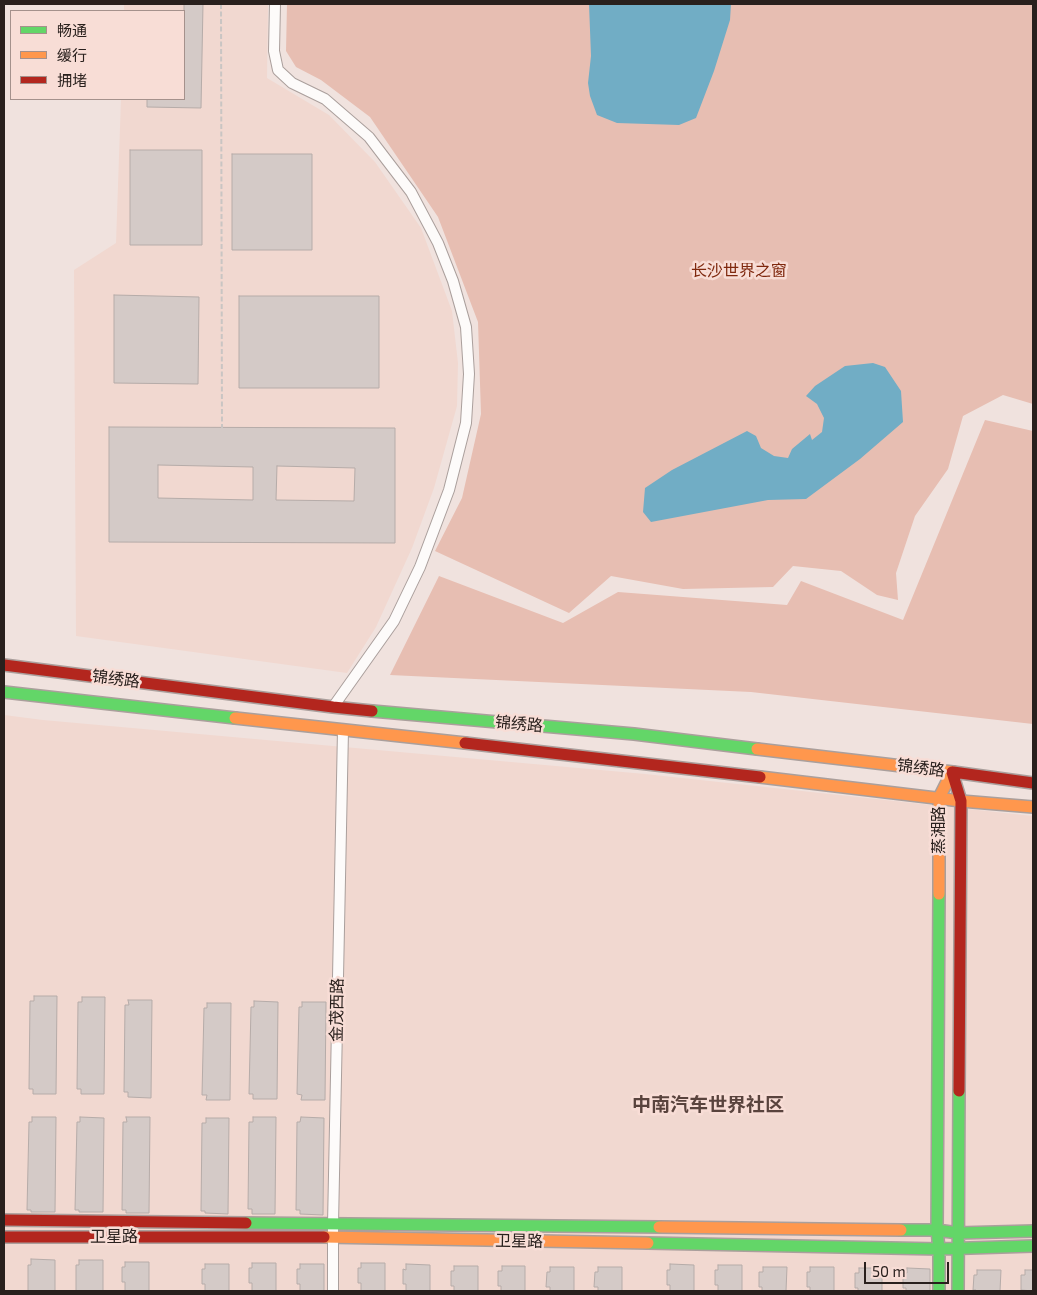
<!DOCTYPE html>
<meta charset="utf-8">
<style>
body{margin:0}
#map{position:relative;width:1037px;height:1295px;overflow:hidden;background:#f0e2de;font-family:"Exo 2","Noto Sans SC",sans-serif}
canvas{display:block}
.frame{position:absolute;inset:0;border:5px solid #29201d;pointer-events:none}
.legend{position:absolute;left:10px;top:10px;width:175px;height:90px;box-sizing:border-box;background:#f8ddd6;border:1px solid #a5918c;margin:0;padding:6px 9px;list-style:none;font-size:15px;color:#29201d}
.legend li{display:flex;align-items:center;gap:10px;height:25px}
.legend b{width:25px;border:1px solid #a5918c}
.scale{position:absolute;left:864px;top:1262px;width:85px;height:22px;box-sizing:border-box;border:2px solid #29201d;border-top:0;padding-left:6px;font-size:15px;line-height:18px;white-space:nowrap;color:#29201d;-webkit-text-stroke:4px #f8ddd6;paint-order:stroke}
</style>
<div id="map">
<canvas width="1037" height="1295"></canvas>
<div class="frame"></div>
<ul class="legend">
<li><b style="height:6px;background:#63d668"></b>畅通</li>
<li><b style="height:6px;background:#ff974d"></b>缓行</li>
<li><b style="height:6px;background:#b3261e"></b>拥堵</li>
</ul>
<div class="scale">50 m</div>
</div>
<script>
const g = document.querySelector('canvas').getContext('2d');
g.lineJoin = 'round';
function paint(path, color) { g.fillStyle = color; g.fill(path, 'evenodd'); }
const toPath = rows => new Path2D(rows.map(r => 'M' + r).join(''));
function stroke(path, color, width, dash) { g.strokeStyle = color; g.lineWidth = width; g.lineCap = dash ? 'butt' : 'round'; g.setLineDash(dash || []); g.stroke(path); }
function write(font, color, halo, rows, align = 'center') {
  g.font = font + ' "Exo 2","Noto Sans SC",sans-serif'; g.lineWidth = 5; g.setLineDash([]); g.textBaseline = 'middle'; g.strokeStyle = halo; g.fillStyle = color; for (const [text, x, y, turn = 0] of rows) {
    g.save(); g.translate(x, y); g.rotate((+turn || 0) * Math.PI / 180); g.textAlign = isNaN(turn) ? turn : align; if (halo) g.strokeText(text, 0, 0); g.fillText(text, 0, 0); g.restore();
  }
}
const built = toPath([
 [124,4,268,4,267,78,329,115,375,162,421,228,452,311,458,363,457,406,434,488,412,548,376,627,347,673,76,636,74,270,116,243,121,99,184,99,184,11,124,11],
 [4,715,43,720,645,774,1033,816,1033,1291,4,1291]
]);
const green = toPath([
 [287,4,1033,4,1033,404,1003,395,963,416,948,469,915,516,896,573,898,600,877,595,841,571,793,566,773,587,683,589,611,576,569,613,435,551,462,498,481,414,478,322,438,217,370,117,321,80,296,67,286,51],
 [985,420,1033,431,1033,724,751,692,390,675,439,576,563,623,618,592,787,605,801,581,903,620]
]);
const water = toPath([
 [589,4,731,4,730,20,714,71,696,118,679,125,617,123,597,115,590,96,588,83,591,56],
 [873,363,885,367,901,391,903,422,860,459,806,499,768,500,651,522,643,512,645,488,672,470,747,431,756,436,761,448,774,456,788,458,792,449,810,434,812,440,822,432,824,418,817,404,806,396,815,386,845,366]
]);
const building = toPath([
 [184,4,203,4,201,108,147,107,147,99,184,99,184,4],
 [130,150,202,150,202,245,130,245,130,150],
 [232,154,312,154,312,250,232,250,232,154],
 [114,295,199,297,198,384,114,383,114,295],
 [239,296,379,296,379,388,239,388,239,296],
 [109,427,395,428,395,543,109,542,109,427],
 [158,465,253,467,253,500,158,498,158,465],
 [277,466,355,468,354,501,276,500,277,466],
 [34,996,57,996,56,1094,33,1094,33,1089,29,1089,30,1001,34,1001,34,996],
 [82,997,105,997,104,1094,81,1094,81,1089,77,1089,78,1002,82,1002,82,997],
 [128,1000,152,1000,151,1098,128,1097,128,1092,124,1092,125,1005,129,1005,128,1000],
 [254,1001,278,1002,277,1099,253,1099,253,1094,249,1094,251,1007,254,1007,254,1001],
 [302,1002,326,1002,325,1100,301,1100,302,1095,297,1094,299,1007,302,1007,302,1002],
 [207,1003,231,1003,230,1100,206,1100,207,1095,202,1095,204,1008,207,1008,207,1003],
 [32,1117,56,1117,55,1212,31,1212,31,1210,27,1210,29,1122,32,1122,32,1117],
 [80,1117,104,1118,103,1212,79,1212,79,1210,75,1210,77,1122,80,1122,80,1117],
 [126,1117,150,1117,149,1213,126,1213,126,1210,122,1210,123,1122,127,1122,126,1117],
 [253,1117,276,1117,275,1214,252,1214,252,1209,248,1209,249,1122,253,1122,253,1117],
 [301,1117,324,1118,323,1215,300,1214,300,1210,296,1210,297,1122,300,1122,301,1117],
 [206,1118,229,1118,228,1214,205,1213,205,1211,201,1211,202,1123,206,1123,206,1118],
 [31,1259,55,1260,55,1291,28,1291,28,1265,31,1265,31,1259],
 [79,1260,103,1260,103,1291,76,1291,76,1265,79,1265,79,1260],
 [125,1262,149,1262,149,1291,125,1291,125,1282,122,1282,122,1267,125,1267,125,1262],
 [252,1263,276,1263,276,1291,252,1291,252,1283,249,1283,249,1268,252,1268,252,1263],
 [361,1263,385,1263,385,1291,361,1291,361,1283,358,1283,358,1268,361,1268,361,1263],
 [205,1264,229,1264,229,1291,205,1291,205,1284,202,1284,202,1269,205,1269,205,1264],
 [300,1264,324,1264,324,1291,300,1291,300,1284,297,1284,297,1269,300,1269,300,1264],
 [406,1264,430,1265,430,1291,406,1291,406,1284,403,1284,403,1269,406,1270,406,1264],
 [670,1264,694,1265,694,1291,670,1291,670,1285,667,1285,667,1270,670,1270,670,1264],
 [718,1265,742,1265,742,1291,718,1291,718,1285,715,1285,715,1270,718,1270,718,1265],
 [454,1266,478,1266,478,1291,454,1291,454,1286,451,1286,451,1271,454,1271,454,1266],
 [502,1266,525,1266,525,1291,501,1291,501,1286,498,1286,498,1271,502,1271,502,1266],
 [550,1267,574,1267,574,1291,550,1291,550,1287,546,1287,547,1272,550,1272,550,1267],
 [598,1267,622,1267,622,1291,598,1291,598,1287,594,1287,595,1272,598,1272,598,1267],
 [763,1267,787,1267,786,1291,762,1291,762,1287,759,1287,759,1272,763,1272,763,1267],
 [810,1267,834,1267,834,1291,810,1291,810,1287,807,1287,807,1272,810,1272,810,1267],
 [859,1268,882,1268,882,1291,858,1291,858,1288,855,1288,855,1273,859,1273,859,1268],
 [907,1268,930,1269,930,1291,906,1291,906,1288,903,1288,903,1273,907,1273,907,1268],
 [977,1270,1001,1270,1000,1291,976,1291,976,1290,973,1290,974,1275,977,1275,977,1270],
 [1025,1270,1033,1270,1033,1291,1021,1290,1021,1275,1025,1275,1025,1270]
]);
const path = toPath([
 [221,4,222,428]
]);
const street = toPath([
 [275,4,274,51,278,70,292,83,325,99,369,137,411,192,438,243,453,281,466,327,469,374,466,423,449,490,420,567,394,621,333,707],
 [333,1291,333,1224,343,730]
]);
const fast = toPath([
 [4,692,235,718],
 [372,711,634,734,757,749],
 [939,894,937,1230,939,1249,939,1291],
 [246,1223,659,1227],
 [901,1230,937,1230,958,1233,1033,1231],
 [648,1243,939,1249,1033,1246],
 [958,1291,959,1091]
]);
const slow = toPath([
 [235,718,465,743],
 [757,749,953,772],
 [760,777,961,801,1033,807],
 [939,894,939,798,952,772],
 [659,1227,901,1230],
 [324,1237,648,1243]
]);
const jam = toPath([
 [4,665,333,707,372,711],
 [465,743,760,777],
 [952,772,961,801,959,1091],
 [953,772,1033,783],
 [4,1220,246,1223],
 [4,1237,324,1237]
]);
const parkNames = [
 ["长沙世界之窗",739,271]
];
const streetNames = [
 ["锦绣路",116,679,7],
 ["锦绣路",519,724,5],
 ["锦绣路",921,768,7],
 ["蒸湘路",939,830,-90],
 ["金茂西路",337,1010,-89],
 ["卫星路",114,1237],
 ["卫星路",519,1241,1]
];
const quarterNames = [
 ["中南汽车世界社区",708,1105]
];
paint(built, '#f1d8d0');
paint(green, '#e7beb2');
paint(water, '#71adc5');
paint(building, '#d4cac7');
stroke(building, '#b6aca9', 1);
stroke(street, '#aa9f9c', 12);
stroke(fast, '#aa9f9c', 14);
stroke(slow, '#aa9f9c', 14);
stroke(jam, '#aa9f9c', 14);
stroke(path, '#c9c5c3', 2, [5, 2.5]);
stroke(street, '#fdfbfa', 10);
stroke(fast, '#63d668', 11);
stroke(slow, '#ff974d', 11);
stroke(jam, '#b3261e', 11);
write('16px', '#7f280e', '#f8ddd6', parkNames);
write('16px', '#29201d', '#f8ddd6', streetNames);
write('bold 19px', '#59433d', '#f8ddd6', quarterNames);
</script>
